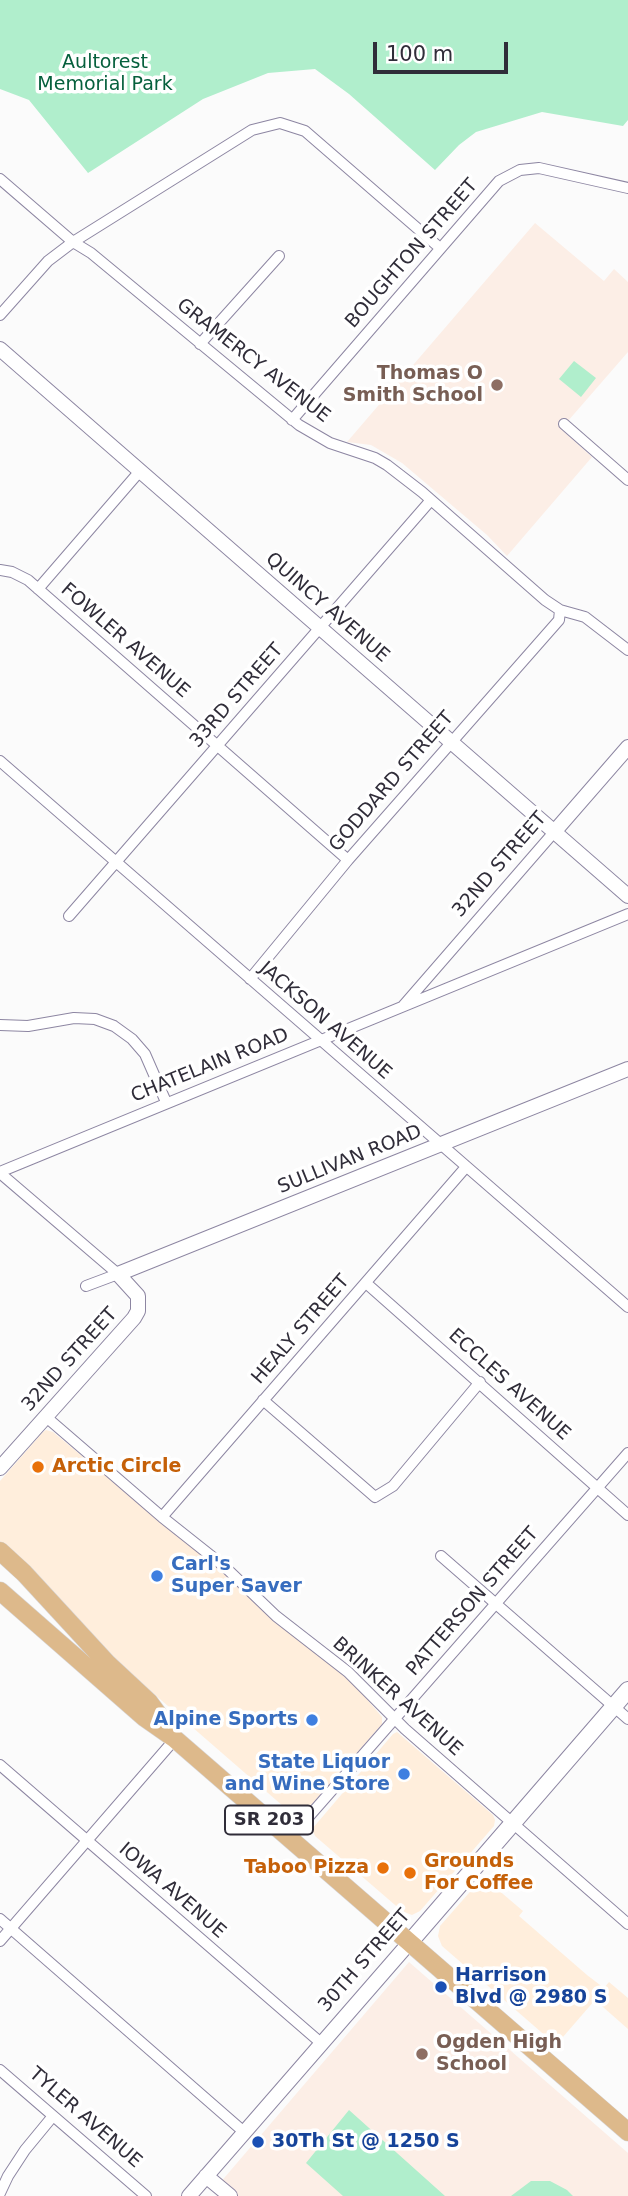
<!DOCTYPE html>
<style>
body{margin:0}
#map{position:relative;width:628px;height:2196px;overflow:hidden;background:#fbfbfb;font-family:"DejaVu Sans",sans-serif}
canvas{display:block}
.scale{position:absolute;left:373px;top:42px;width:135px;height:32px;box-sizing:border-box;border:4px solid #302d39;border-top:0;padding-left:9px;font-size:21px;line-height:24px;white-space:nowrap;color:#302d39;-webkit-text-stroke:5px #fff;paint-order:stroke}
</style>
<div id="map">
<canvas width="628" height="2196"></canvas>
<div class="scale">100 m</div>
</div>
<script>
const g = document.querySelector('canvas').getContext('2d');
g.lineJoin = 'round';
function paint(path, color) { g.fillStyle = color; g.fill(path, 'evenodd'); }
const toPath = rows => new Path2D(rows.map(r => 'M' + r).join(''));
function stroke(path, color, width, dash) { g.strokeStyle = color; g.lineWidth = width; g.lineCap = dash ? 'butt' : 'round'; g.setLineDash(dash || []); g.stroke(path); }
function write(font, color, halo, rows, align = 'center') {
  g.font = font + ' "DejaVu Sans",sans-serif'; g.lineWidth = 7; g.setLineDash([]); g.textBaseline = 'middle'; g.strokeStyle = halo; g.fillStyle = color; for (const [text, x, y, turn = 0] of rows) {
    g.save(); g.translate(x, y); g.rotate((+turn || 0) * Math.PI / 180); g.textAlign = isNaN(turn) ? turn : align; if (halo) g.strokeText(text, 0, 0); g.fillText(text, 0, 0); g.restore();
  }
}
const commercial = toPath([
 [46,1430,53,1432,348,1677,382,1717,382,1724,304,1813,298,1815,291,1813,0,1560,0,1481,43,1432],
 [397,1732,493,1815,495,1820,494,1826,420,1911,412,1915,402,1911,315,1836,312,1829,393,1734],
 [483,1877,523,1911,519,1916,587,1975,604,1988,609,1982,628,1998,628,2029,595,2000,556,2045,442,1946,438,1936,440,1926]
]);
const education = toPath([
 [535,223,604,281,614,269,628,282,628,352,561,429,592,457,507,556,487,535,402,463,371,445,347,442],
 [409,1962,628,2153,628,2196,233,2196,219,2184]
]);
const green = toPath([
 [0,0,628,0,628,120,623,126,542,112,476,132,459,145,435,170,349,94,315,69,268,73,203,99,88,173,29,100,0,89],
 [574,361,596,378,581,397,559,379],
 [349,2110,445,2196,343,2196,306,2163],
 [531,2181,550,2181,567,2190,573,2196,511,2196]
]);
const minor = toPath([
 [0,179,73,242,91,253,299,425,330,443,375,458,387,465,422,492,545,600,560,610,585,617,628,650],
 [0,315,48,261,73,242,252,130,280,123,305,131,440,248],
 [200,344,279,256],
 [292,420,499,181,520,170,539,168,628,188],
 [564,424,628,480],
 [0,570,12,572,28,580,348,860],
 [38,589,140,471],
 [0,761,628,1307],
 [69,916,431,500],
 [250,979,348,860,559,620,560,610],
 [403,1006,555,831],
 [0,1025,28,1026,74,1018,95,1019,114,1026,132,1039,145,1054,166,1102],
 [0,1172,628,914],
 [0,1173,118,1274,86,1286],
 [366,1283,628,1515],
 [263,1400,375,1497,393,1486,480,1382],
 [45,1416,162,1517,225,1567,276,1616,348,1672,405,1729,628,1924],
 [162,1517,466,1167],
 [441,1556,628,1719],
 [0,1765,321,2043],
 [290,1838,628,1453],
 [0,1919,244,2132],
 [0,1941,175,1739],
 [0,2070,146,2196],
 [0,2193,8,2176,25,2150,53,2116]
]);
const tertiary = toPath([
 [0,349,628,896],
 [555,831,628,747],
 [0,1468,134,1318,138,1311,138,1296,118,1274,628,1069],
 [206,2176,230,2196],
 [189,2196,410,1942]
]);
const secondary = toPath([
 [410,1942,628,1690]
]);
const primary = toPath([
 [0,1551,24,1573,107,1663,149,1702,169,1729],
 [0,1591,145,1718,175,1739,628,2132]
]);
const markers = [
 [497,385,7,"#8d6e63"],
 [38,1467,7,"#e8710a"],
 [157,1576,7,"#3f7fe0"],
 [312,1720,7,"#3f7fe0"],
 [404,1774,7,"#3f7fe0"],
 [383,1868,7,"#e8710a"],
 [410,1873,7,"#e8710a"],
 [441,1987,7,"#1a4fb4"],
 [422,2054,7,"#8d6e63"],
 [258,2142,7,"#1a4fb4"]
];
const shields = [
 [269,1820,88]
];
const shieldNames = [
 ["SR 203",269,1820]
];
const parkNames = [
 ["Aultorest",105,63],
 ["Memorial Park",105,85]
];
const streetNames = [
 ["BOUGHTON STREET",412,254,-49],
 ["GRAMERCY AVENUE",253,361,38],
 ["QUINCY AVENUE",327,608,41],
 ["FOWLER AVENUE",125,641,41],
 ["33RD STREET",237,696,-49],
 ["GODDARD STREET",392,782,-49],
 ["32ND STREET",500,865,-49],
 ["JACKSON AVENUE",325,1021,41],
 ["CHATELAIN ROAD",210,1066,-22],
 ["SULLIVAN ROAD",350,1160,-22],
 ["HEALY STREET",301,1330,-49],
 ["32ND STREET",70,1360,-48],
 ["ECCLES AVENUE",509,1385,42],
 ["PATTERSON STREET",473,1602,-49],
 ["BRINKER AVENUE",397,1697,42],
 ["IOWA AVENUE",172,1891,41],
 ["30TH STREET",365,1961,-49],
 ["TYLER AVENUE",85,2118,41]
];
const educationNames = [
 ["Thomas O",483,374],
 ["Smith School",483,396],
 ["Ogden High",436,2043,"left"],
 ["School",436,2065,"left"]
];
const foodNames = [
 ["Arctic Circle",52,1467],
 ["Grounds",424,1862],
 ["For Coffee",424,1884],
 ["Taboo Pizza",369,1868,"right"]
];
const shopNames = [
 ["Carl's",171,1565,"left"],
 ["Super Saver",171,1587,"left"],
 ["Alpine Sports",298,1720],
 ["State Liquor",390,1763],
 ["and Wine Store",390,1785]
];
const transitNames = [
 ["Harrison",455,1976],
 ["Blvd @ 2980 S",455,1998],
 ["30Th St @ 1250 S",272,2142]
];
paint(commercial, '#ffeedc');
paint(education, '#fceee6');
paint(green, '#b0eecc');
stroke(minor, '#8d86a2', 12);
stroke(tertiary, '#8d86a2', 16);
stroke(secondary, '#8d86a2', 18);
stroke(primary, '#d6d5d7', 19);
stroke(minor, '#fff', 10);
stroke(tertiary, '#fff', 14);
stroke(secondary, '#fff', 16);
stroke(primary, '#ddb98b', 18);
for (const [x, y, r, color] of markers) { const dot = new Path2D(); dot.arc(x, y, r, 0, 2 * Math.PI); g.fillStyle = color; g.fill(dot); stroke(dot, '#fff', 2.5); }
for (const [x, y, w] of shields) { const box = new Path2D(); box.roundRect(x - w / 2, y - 14.5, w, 29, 5); g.fillStyle = '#fff'; g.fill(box); stroke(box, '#302d39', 2); }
write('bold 18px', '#302d39', null, shieldNames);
write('19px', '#06603d', '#fff', parkNames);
write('19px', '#302d39', '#fff', streetNames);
write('bold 19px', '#785e54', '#fff', educationNames, 'right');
write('bold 19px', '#c56008', '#fff', foodNames, 'left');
write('bold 19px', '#366cbe', '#fff', shopNames, 'right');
write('bold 19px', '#164399', '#fff', transitNames, 'left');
</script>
